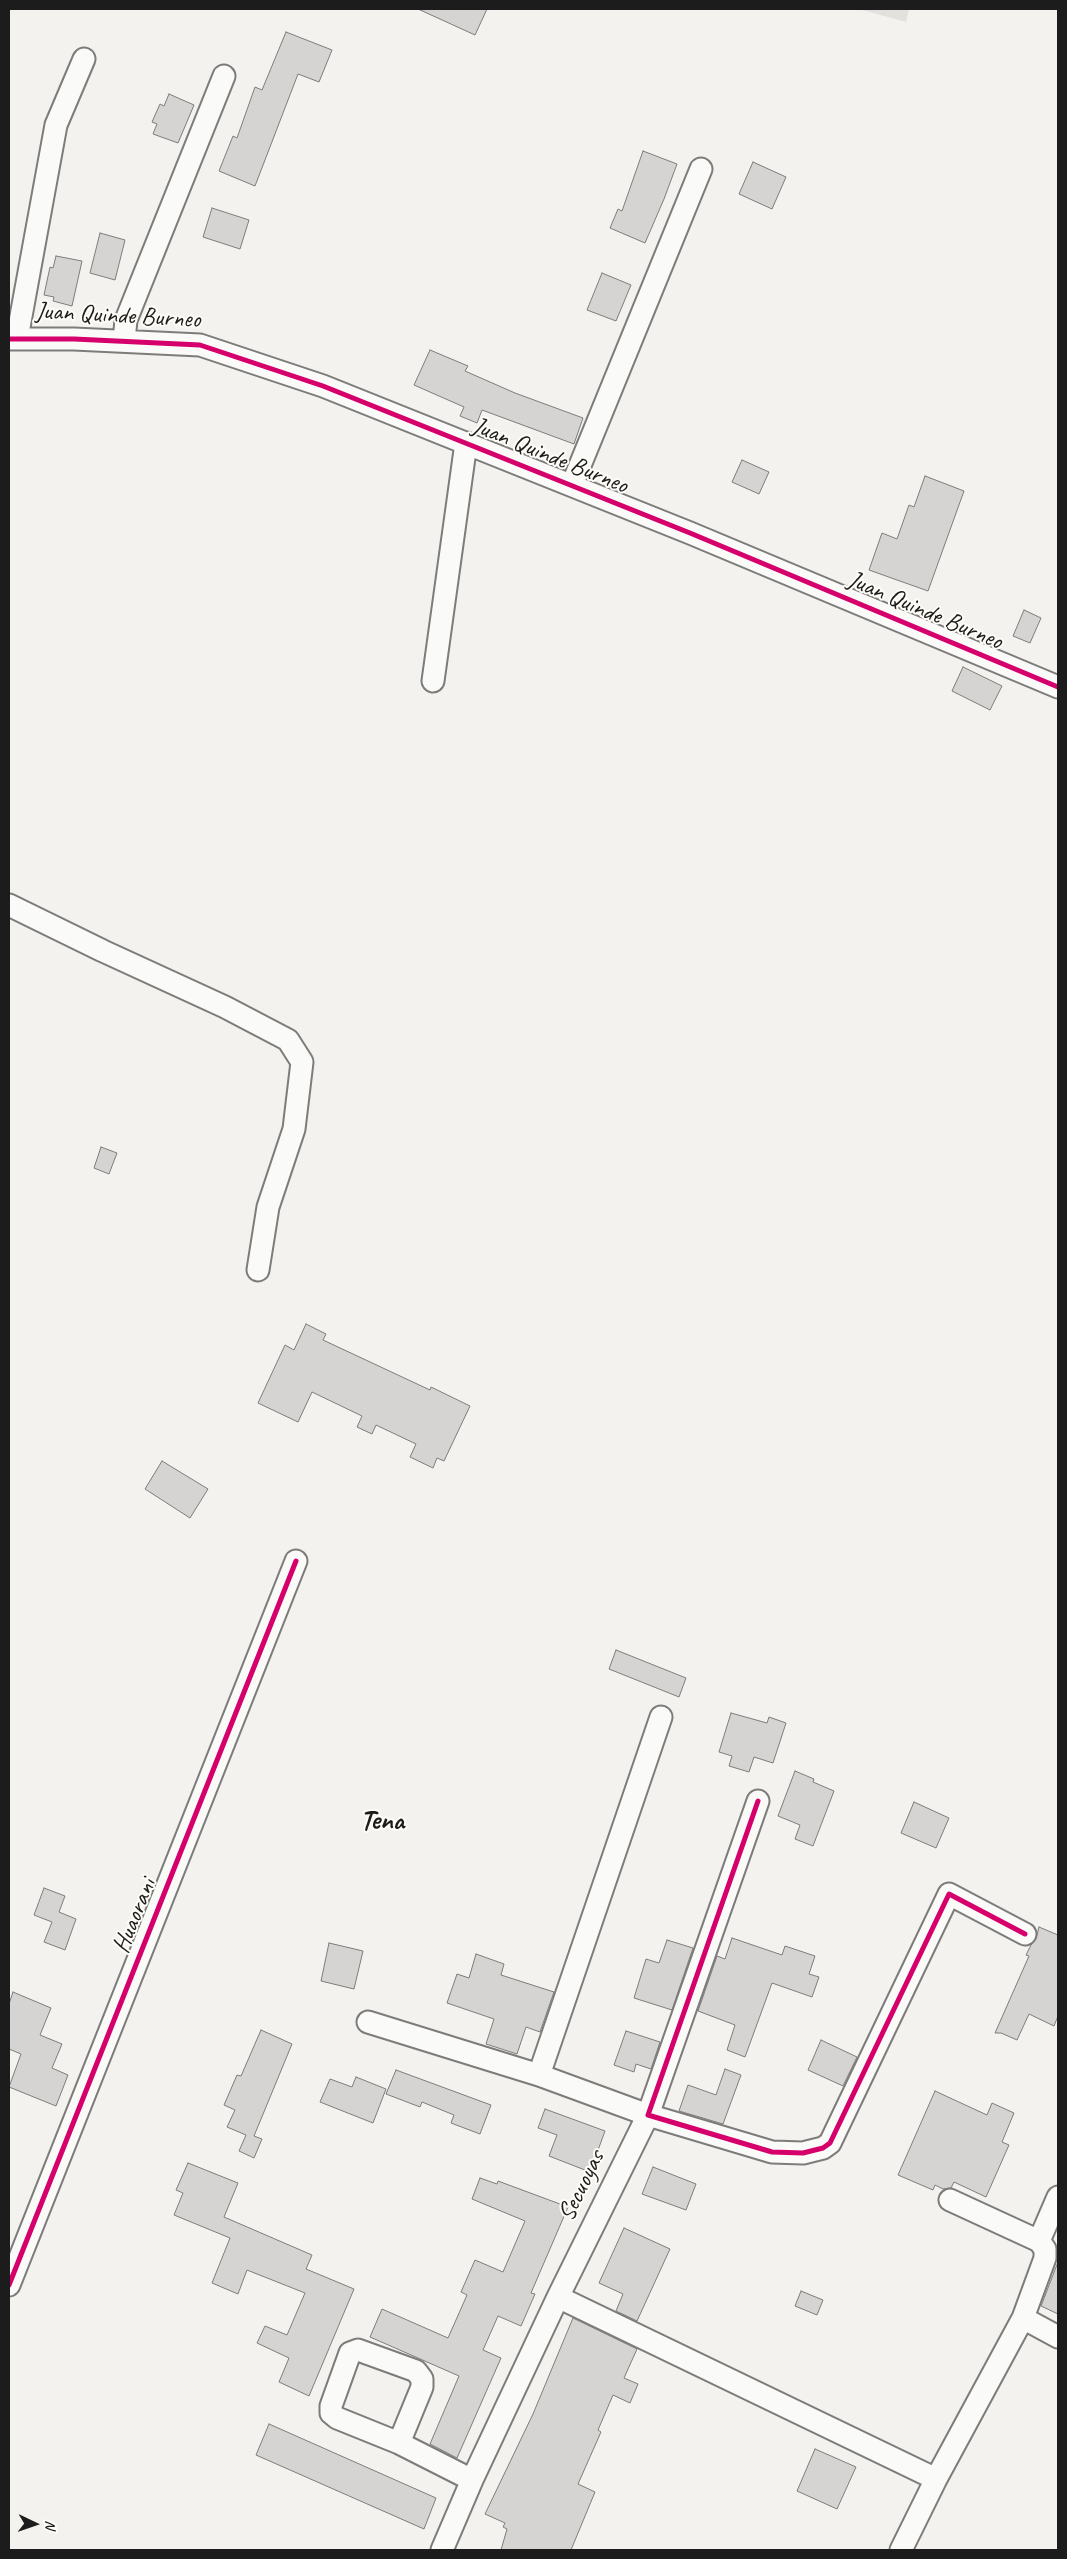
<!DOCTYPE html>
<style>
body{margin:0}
#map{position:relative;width:1067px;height:2559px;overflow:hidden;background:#f3f2ef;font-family:Caveat,sans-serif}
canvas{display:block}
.frame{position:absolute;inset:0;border:10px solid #1c1c1c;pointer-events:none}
.north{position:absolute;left:10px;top:2499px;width:50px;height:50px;-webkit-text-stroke:4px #fdfcf7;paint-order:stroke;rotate:93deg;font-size:14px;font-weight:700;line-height:20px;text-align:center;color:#1c1c1c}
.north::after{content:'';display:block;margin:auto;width:18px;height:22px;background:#1c1c1c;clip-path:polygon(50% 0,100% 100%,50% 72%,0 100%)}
</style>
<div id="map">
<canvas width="1067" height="2559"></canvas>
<div class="frame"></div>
<div class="north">N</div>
</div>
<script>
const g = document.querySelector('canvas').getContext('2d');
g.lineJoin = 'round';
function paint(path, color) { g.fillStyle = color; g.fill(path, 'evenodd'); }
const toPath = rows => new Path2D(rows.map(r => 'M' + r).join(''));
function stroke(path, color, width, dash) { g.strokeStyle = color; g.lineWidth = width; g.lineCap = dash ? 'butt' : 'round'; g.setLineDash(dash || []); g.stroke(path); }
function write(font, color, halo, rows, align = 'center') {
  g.font = font + ' Caveat,sans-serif'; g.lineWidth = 4; g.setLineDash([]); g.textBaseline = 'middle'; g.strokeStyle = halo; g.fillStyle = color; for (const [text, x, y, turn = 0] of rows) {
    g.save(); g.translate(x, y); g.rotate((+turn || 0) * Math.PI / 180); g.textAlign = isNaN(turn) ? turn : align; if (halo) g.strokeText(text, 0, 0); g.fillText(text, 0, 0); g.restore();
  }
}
const green = toPath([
 [859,9,909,9,906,22]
]);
const building = toPath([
 [418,9,487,9,475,35,418,9],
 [286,32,332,50,319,82,298,74,255,186,219,171,233,136,237,138,255,87,262,90,286,32],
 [169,94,194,105,178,143,153,134,157,124,152,122,160,104,164,106,169,94],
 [643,151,677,164,664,199,645,243,610,228,618,209,622,211,643,151],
 [753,162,786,177,772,209,739,194,753,162],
 [212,208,249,220,240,249,203,237,212,208],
 [100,233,125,240,115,280,90,273,100,233],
 [56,256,82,261,72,306,53,301,54,297,44,295,50,267,53,268,56,256],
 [602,273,631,285,616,321,587,310,602,273],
 [430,350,468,366,465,371,515,393,583,418,574,444,482,410,477,423,460,416,464,407,414,385,430,350],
 [742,460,769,472,759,494,732,482,742,460],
 [925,476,964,491,928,591,869,570,882,533,897,539,909,505,914,507,925,476],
 [1024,610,1041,618,1030,643,1013,636,1024,610],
 [963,667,1002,686,990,710,952,691,963,667],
 [101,1147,117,1153,109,1174,94,1168,101,1147],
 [306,1324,326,1334,323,1340,430,1390,431,1387,470,1406,444,1461,437,1458,433,1468,410,1457,416,1444,376,1425,372,1434,357,1427,362,1416,312,1392,298,1422,258,1403,285,1345,294,1350,306,1324],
 [162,1461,208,1489,190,1518,145,1489,162,1461],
 [616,1650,686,1678,679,1697,609,1669,616,1650],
 [731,1713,767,1723,769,1717,786,1723,773,1763,754,1757,749,1772,729,1766,732,1756,719,1752,731,1713],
 [795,1771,814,1779,813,1782,834,1791,813,1846,795,1839,800,1825,778,1816,795,1771],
 [914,1802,949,1818,936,1848,901,1833,914,1802],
 [44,1888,65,1896,59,1912,76,1919,65,1950,44,1942,52,1922,34,1915,44,1888],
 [1039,1927,1058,1935,1058,2016,1054,2026,1029,2014,1017,2040,1001,2033,995,2033,1029,1956,1026,1955,1031,1945,1036,1939,1039,1927],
 [732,1938,782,1955,785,1946,815,1956,809,1974,819,1977,812,1997,772,1983,745,2057,727,2050,735,2025,698,2011,717,1956,725,1959,732,1938],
 [667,1940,693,1948,672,2010,634,1998,646,1959,659,1963,667,1940],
 [329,1943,363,1951,354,1989,321,1981,329,1943],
 [476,1954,504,1964,501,1975,554,1992,540,2032,526,2027,517,2054,486,2044,494,2019,447,2003,457,1974,469,1978,476,1954],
 [13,1992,51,2008,40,2035,62,2044,52,2068,68,2075,56,2106,9,2087,21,2054,9,2049,9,2004,13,1992],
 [261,2030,292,2044,254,2136,262,2139,254,2158,239,2151,246,2135,227,2127,235,2110,224,2105,237,2075,241,2076,261,2030],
 [626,2031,660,2042,651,2069,636,2064,634,2072,614,2065,626,2031],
 [821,2040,857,2057,843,2086,808,2070,821,2040],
 [725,2069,741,2075,723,2124,679,2111,688,2085,716,2095,725,2069],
 [396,2070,491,2105,480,2134,451,2123,454,2115,422,2102,420,2107,386,2094,396,2070],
 [356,2077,386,2089,373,2123,320,2102,330,2079,352,2087,356,2077],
 [935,2091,987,2115,992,2103,1014,2113,1002,2142,1009,2145,986,2197,954,2182,951,2188,943,2189,935,2185,933,2190,898,2175,935,2091],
 [545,2109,605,2131,590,2172,549,2156,557,2135,538,2128,545,2109],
 [188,2163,238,2183,224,2217,312,2255,306,2269,354,2289,309,2396,279,2382,289,2358,257,2343,265,2326,287,2335,305,2293,247,2270,238,2294,212,2283,230,2238,174,2215,183,2193,176,2190,188,2163],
 [653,2167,696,2184,686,2210,642,2194,653,2167],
 [480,2178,497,2184,498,2181,568,2207,531,2293,535,2294,521,2326,498,2316,483,2350,501,2358,457,2458,430,2444,459,2376,370,2337,382,2309,448,2338,467,2295,461,2292,475,2260,503,2272,525,2221,472,2199,480,2178],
 [624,2228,670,2249,637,2321,616,2311,623,2294,599,2283,624,2228],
 [1058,2262,1058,2314,1041,2306,1058,2262],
 [801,2291,823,2300,817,2315,795,2306,801,2291],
 [573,2318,637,2349,624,2378,638,2384,630,2403,613,2395,598,2430,601,2432,578,2484,595,2492,571,2550,501,2550,507,2529,503,2527,505,2523,485,2514,533,2414,573,2318],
 [269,2424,436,2498,424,2529,256,2455,269,2424],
 [815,2449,856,2467,837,2509,797,2491,815,2449]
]);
const minor = toPath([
 [17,338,56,125,84,59],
 [9,339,74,339,200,345,323,386,690,533,1058,687],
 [124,341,126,320,224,76],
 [572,485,701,169],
 [433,681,466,443],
 [9,905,103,951,225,1007,288,1040,302,1062,294,1129,268,1207,258,1270],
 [758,1801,648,2115,772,2152,803,2153,823,2148,830,2143,949,1894,1025,1934],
 [368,2022,539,2075,648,2115,558,2297,472,2480,442,2550],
 [539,2075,661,1717],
 [1039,2241,1058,2197],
 [9,2285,296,1561],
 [558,2297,936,2479],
 [1023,2318,1058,2337],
 [399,2443,422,2387,422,2379,416,2371,358,2350,350,2353,331,2406,331,2413,337,2418,399,2443,472,2480],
 [901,2550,936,2479,1023,2318,1045,2258,1045,2249,1039,2241,950,2200]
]);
const cycleway = toPath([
 [9,339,74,339,200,345,323,386,690,533,1058,687],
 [758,1801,648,2115,772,2152,803,2153,823,2148,830,2143,949,1894,1025,1934],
 [9,2285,296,1561]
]);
const streetNames = [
 ["Juan Quinde Burneo",118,316,3],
 ["Juan Quinde Burneo",550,456,22],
 ["Juan Quinde Burneo",925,611,23],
 ["Huaorani",135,1916,-68],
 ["Secuoyas",582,2186,-64]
];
const quarterNames = [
 ["Tena",382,1822]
];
paint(green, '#e2e1dd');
paint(building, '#d5d4d2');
stroke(building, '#7d7c7b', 1);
stroke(minor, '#7d7c7b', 25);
stroke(minor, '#fafaf8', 21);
stroke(cycleway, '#d6006c', 5);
write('25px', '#1c1c1c', '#fdfcf7', streetNames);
write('bold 28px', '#1c1c1c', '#fdfcf7', quarterNames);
</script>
